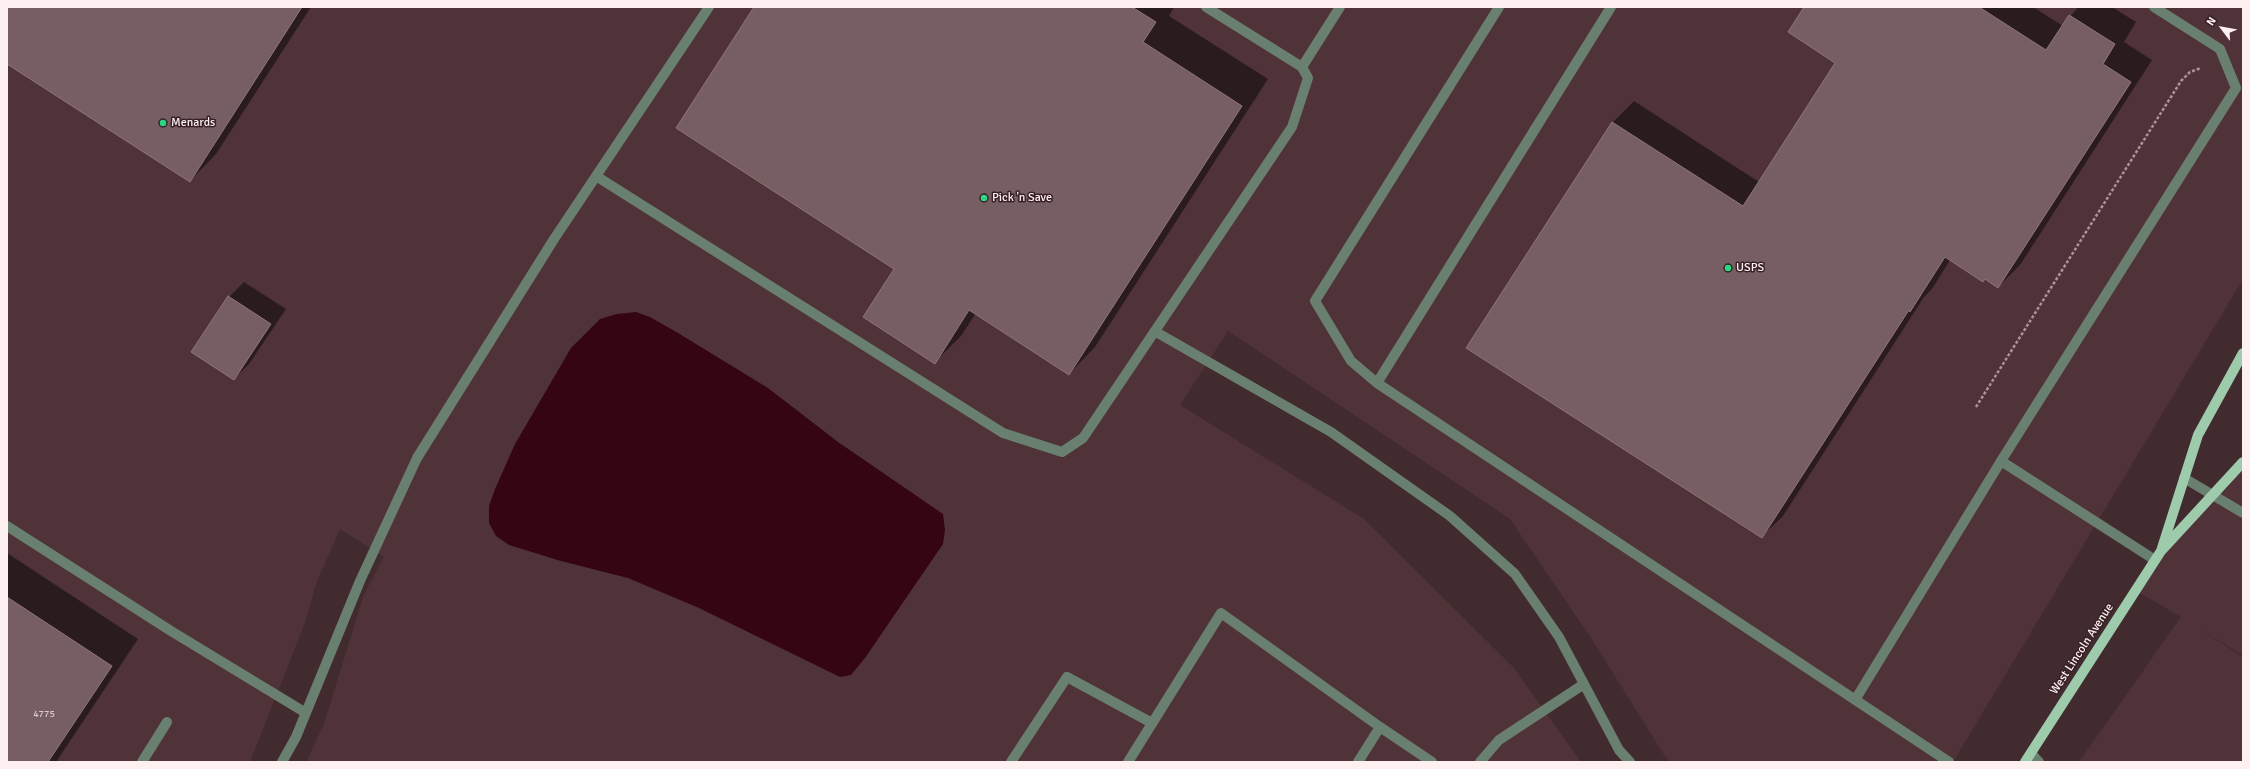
<!DOCTYPE html>
<style>
body{margin:0}
#map{position:relative;width:2250px;height:769px;overflow:hidden;background:#412b2f;font-family:Signika,sans-serif}
canvas{display:block}
.frame{position:absolute;inset:0;border:8px solid #feeff1;pointer-events:none}
.north{position:absolute;left:2202px;top:8px;width:40px;height:40px;-webkit-text-stroke:3px #362125;paint-order:stroke;rotate:302deg;font-size:11px;font-weight:700;line-height:16px;text-align:center;color:#feeff1}
.north::after{content:'';display:block;margin:auto;width:14px;height:18px;background:#feeff1;clip-path:polygon(50% 0,100% 100%,50% 72%,0 100%)}
</style>
<div id="map">
<canvas width="2250" height="769"></canvas>
<div class="frame"></div>
<div class="north">N</div>
</div>
<script>
const g = document.querySelector('canvas').getContext('2d');
g.lineJoin = 'round';
function paint(path, color) { g.fillStyle = color; g.fill(path, 'evenodd'); }
const toPath = rows => new Path2D(rows.map(r => 'M' + r).join(''));
function stroke(path, color, width, dash) { g.strokeStyle = color; g.lineWidth = width; g.lineCap = dash ? 'butt' : 'round'; g.setLineDash(dash || []); g.stroke(path); }
function write(font, color, halo, rows, align = 'center') {
  g.font = font + ' Signika,sans-serif'; g.lineWidth = 3; g.setLineDash([]); g.textBaseline = 'middle'; g.strokeStyle = halo; g.fillStyle = color; for (const [text, x, y, turn = 0] of rows) {
    g.save(); g.translate(x, y); g.rotate((+turn || 0) * Math.PI / 180); g.textAlign = isNaN(turn) ? turn : align; if (halo) g.strokeText(text, 0, 0); g.fillText(text, 0, 0); g.restore();
  }
}
const built = toPath([
 [7,7,2243,7,2243,279,1953,762,1671,762,1666,758,1591,638,1510,519,1228,331,1180,405,1364,519,1514,668,1581,762,306,762,324,724,364,594,384,557,340,529,316,584,306,620,250,762,7,762],
 [2243,462,2243,655,2196,627,2243,657,2243,762,2079,762,2181,617,2135,590,2155,560]
]);
const water = toPath([
 [636,312,650,317,678,333,768,388,838,442,943,514,945,530,943,544,865,658,851,675,840,677,699,608,628,578,561,561,509,545,496,536,489,523,489,506,495,489,515,444,571,348,600,319,617,314]
]);
const shadow = toPath([
 [7,7,311,7,216,154,190,181,7,63],
 [756,7,1174,7,1169,16,1268,79,1095,347,1069,374,976,313,961,336,935,362,896,268],
 [1805,7,2033,7,2063,26,2078,7,2112,7,2136,22,2124,42,2152,60,2020,265,1998,287,1950,260,1932,289,1924,297,1783,516,1761,537,1468,347,1613,122,1634,101,1759,182,1837,62],
 [244,282,286,309,249,364,234,379,229,297],
 [7,553,138,639,56,762,7,762]
]);
const building = toPath([
 [7,7,302,7,190,182,7,64,7,7],
 [754,7,1132,7,1156,22,1143,42,1242,106,1069,375,969,310,935,364,863,317,894,269,676,128,754,7],
 [1804,7,1979,7,2046,50,2069,15,2115,44,2103,64,2131,82,1998,288,1985,279,1983,282,1945,257,1910,312,1909,310,1762,538,1466,348,1612,122,1743,206,1835,63,1788,32,1804,7],
 [228,296,271,324,234,380,191,352,228,296],
 [7,597,112,666,48,762,7,762,7,597]
]);
const path = toPath([
 [1976,407,2181,81,2190,72,2201,68]
]);
const minor = toPath([
 [1206,7,1302,67],
 [1499,7,1315,301,1351,361,1377,383,1949,762],
 [596,176,1003,433,1062,452,1083,438,1292,127,1308,78,1302,67,1340,7],
 [1156,332,1331,432,1450,516,1515,574,1559,637,1619,750,1630,762],
 [1377,383,1611,7],
 [2001,461,2155,560],
 [2184,478,2243,513],
 [7,526,171,631,306,713],
 [1855,700,2001,461,2236,88,2220,49,2154,7],
 [2031,753,2039,762],
 [142,762,167,722],
 [282,762,296,737,360,581,417,458,554,239,709,7],
 [1011,762,1067,677,1152,723],
 [1128,762,1221,613,1380,727],
 [1358,762,1380,727,1432,762],
 [1480,762,1499,740,1584,684]
]);
const major = toPath([
 [2162,548,2198,435,2243,353],
 [2025,762,2161,551,2243,462]
]);
const markers = [
 [163,123,4,"#2ad884"],
 [984,198,4,"#2ad884"],
 [1728,268,4,"#2ad884"]
];
const numberNames = [
 ["4775",44,714]
];
const poiNames = [
 ["Menards",171,123],
 ["Pick 'n Save",992,198],
 ["USPS",1736,268]
];
const streetNames = [
 ["West Lincoln Avenue",2082,649,-57]
];
paint(built, '#503338');
paint(water, '#350513');
paint(shadow, '#0007');
paint(building, '#775e62');
stroke(building, '#8f7579', 1);
stroke(path, '#a79598', 2.5, [3, 2]);
stroke(minor, '#697f70', 10);
stroke(major, '#9dcbac', 10);
for (const [x, y, r, color] of markers) { const dot = new Path2D(); dot.arc(x, y, r, 0, 2 * Math.PI); g.fillStyle = color; g.fill(dot); stroke(dot, '#362125', 1.5); }
write('10px', '#dccbcd', null, numberNames);
write('12px', '#feeff1', '#362125', poiNames, 'left');
write('12px', '#feeff1', '#362125', streetNames);
</script>
